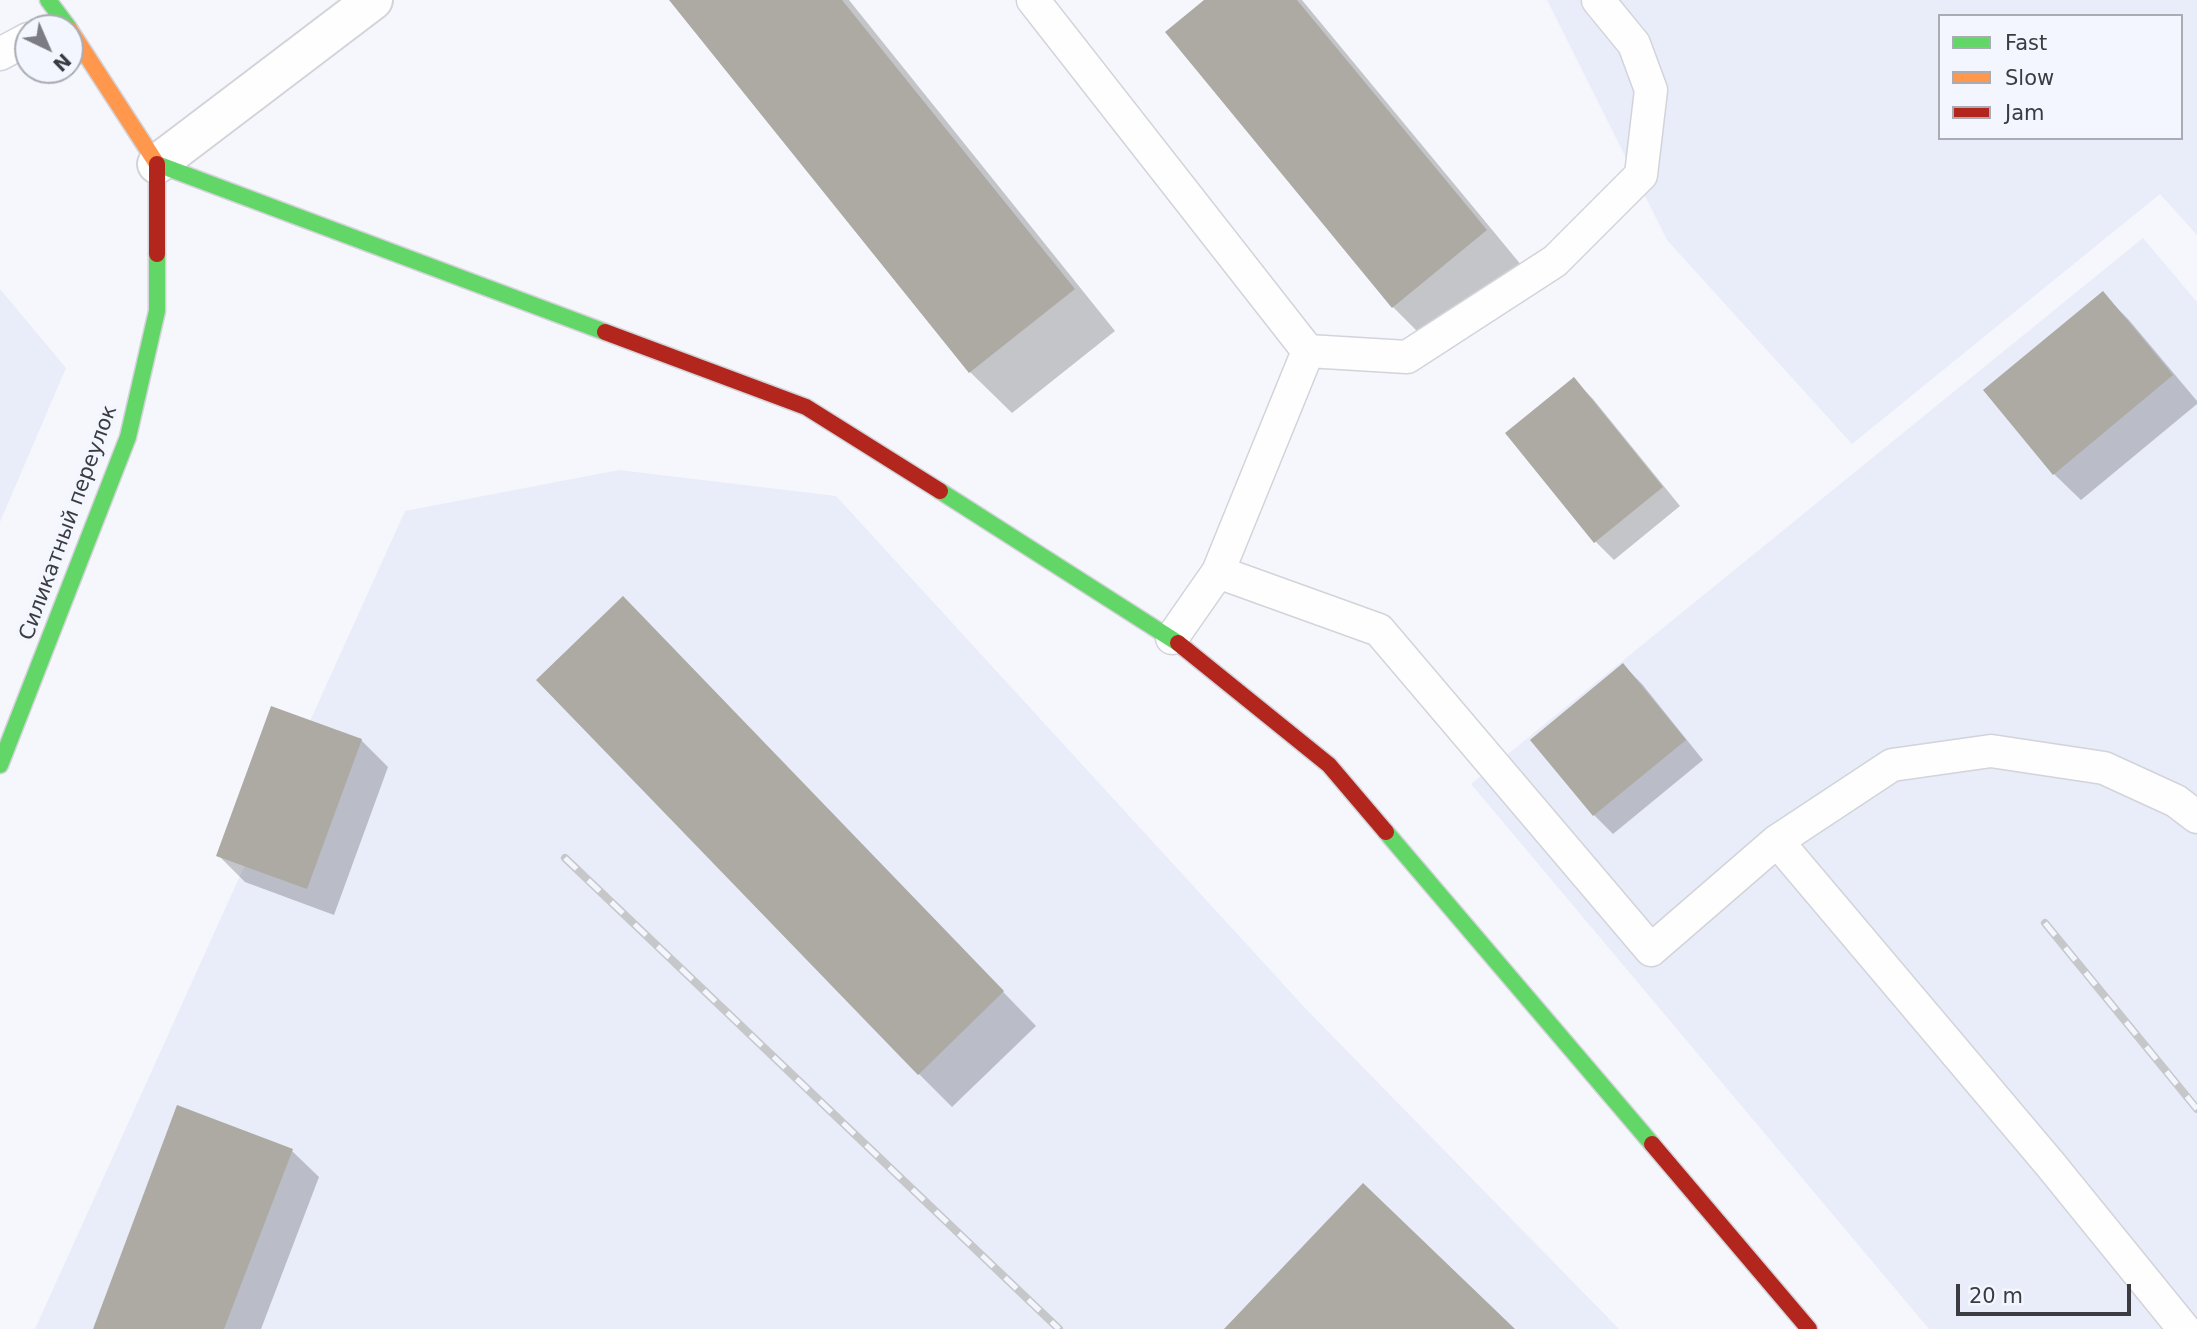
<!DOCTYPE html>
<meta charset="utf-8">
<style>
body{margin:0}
#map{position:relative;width:2197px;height:1329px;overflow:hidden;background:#f6f7fc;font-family:"DejaVu Sans",sans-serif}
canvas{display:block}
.legend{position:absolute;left:1938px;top:14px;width:245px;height:126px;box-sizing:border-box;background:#f3f6ff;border:2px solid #a9acb3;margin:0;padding:9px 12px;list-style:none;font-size:21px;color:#3b3c42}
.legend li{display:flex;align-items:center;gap:14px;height:35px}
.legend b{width:35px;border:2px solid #a9acb3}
.north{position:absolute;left:14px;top:14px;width:70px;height:70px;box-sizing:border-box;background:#f3f6ff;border:2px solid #a9acb3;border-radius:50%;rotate:136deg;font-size:19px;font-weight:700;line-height:28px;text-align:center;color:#3b3c42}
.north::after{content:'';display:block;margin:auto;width:24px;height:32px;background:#7c7d83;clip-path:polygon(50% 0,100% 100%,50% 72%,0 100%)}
.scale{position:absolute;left:1956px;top:1284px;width:175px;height:32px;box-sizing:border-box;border:4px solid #3b3c42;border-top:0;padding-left:9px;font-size:21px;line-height:24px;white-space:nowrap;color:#3b3c42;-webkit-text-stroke:5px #f3f6ff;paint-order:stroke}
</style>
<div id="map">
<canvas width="2197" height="1329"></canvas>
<ul class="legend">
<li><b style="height:9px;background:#63d668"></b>Fast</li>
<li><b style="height:9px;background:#ff974d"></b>Slow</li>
<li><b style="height:9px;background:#b3261e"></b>Jam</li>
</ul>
<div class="north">N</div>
<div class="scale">20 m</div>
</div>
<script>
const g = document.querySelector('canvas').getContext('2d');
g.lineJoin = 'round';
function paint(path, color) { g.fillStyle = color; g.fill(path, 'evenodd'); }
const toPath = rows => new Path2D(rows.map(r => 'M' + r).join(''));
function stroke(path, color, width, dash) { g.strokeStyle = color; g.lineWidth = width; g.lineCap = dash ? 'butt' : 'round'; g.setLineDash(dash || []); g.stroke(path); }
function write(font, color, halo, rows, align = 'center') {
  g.font = font + ' "DejaVu Sans",sans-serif'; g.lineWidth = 7; g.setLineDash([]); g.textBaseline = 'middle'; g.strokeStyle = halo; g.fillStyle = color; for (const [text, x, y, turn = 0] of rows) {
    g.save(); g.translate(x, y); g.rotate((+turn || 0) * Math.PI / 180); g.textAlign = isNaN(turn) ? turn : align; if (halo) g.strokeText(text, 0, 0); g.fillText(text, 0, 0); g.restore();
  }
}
const built = toPath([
 [1547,0,2197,0,2197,235,2160,194,1852,444,1667,240],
 [1940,16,2181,16,2181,138,1940,138],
 [2143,238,2197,302,2197,1329,1929,1329,1471,784],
 [0,289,66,368,0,522],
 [619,470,836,496,1306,1009,1619,1329,35,1329,405,511]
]);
const shadow = toPath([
 [671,0,849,0,1115,331,1012,413,970,372],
 [1207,0,1302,0,1527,272,1434,348,1393,307],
 [2102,293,2129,320,2197,401,2197,404,2081,500,2054,474],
 [1574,380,1593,399,1680,506,1614,560,1595,541],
 [656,632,1036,1026,952,1107,919,1074],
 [1623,665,1642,684,1703,760,1613,834,1594,815,1533,741],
 [361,740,388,767,334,915,245,882,218,855],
 [292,1151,319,1177,261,1329,95,1329]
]);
const building = toPath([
 [669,0,842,0,1075,289,969,373],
 [1204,0,1297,0,1487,230,1392,308,1165,32],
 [2103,291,2173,375,2053,475,1983,390],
 [1574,377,1663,487,1594,543,1505,433],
 [623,596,1004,991,918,1075,536,680],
 [1623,663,1686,740,1593,816,1530,740],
 [271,706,362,739,307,889,216,856],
 [177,1105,293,1149,224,1329,93,1329],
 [1363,1183,1515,1329,1224,1329]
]);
const lane = toPath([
 [1033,0,1308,351,1407,357,1555,261,1641,175,1651,90,1634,44,1598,0],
 [0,54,28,39],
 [1218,572,1379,630,1651,950,1777,841,1892,765,1991,751,2104,768,2176,801,2197,817],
 [1172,638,1218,572,1308,351],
 [1777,841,2050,1164,2184,1329]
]);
const street = toPath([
 [157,164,373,0]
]);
const fast = toPath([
 [48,0,69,28],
 [157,164,605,332],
 [940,491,1178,643],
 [0,765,128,437,157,311,157,254],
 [1386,832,1652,1144]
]);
const slow = toPath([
 [70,30,157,164]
]);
const jam = toPath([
 [157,164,157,254],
 [605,332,806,407,940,491],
 [1178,643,1329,765,1386,832],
 [1652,1144,1809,1329]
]);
const rail = toPath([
 [565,858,1059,1329],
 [2045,923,2197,1109]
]);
const streetNames = [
 ["Силикатный переулок",69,523,-70]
];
paint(built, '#e9ecf9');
paint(shadow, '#0003');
paint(building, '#acaaa3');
stroke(lane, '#d2d4d9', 35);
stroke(street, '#d2d4d9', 42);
stroke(fast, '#d2d4d9', 19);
stroke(slow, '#d2d4d9', 19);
stroke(jam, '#d2d4d9', 19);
stroke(lane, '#fefeff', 32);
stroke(street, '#fefeff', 38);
stroke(fast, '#63d668', 16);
stroke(slow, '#ff974d', 16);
stroke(jam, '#b3261e', 16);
stroke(rail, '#c6c7c8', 8);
stroke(rail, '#f3f6ff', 5, [16]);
write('21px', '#3b3c42', '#f3f6ff', streetNames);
</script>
